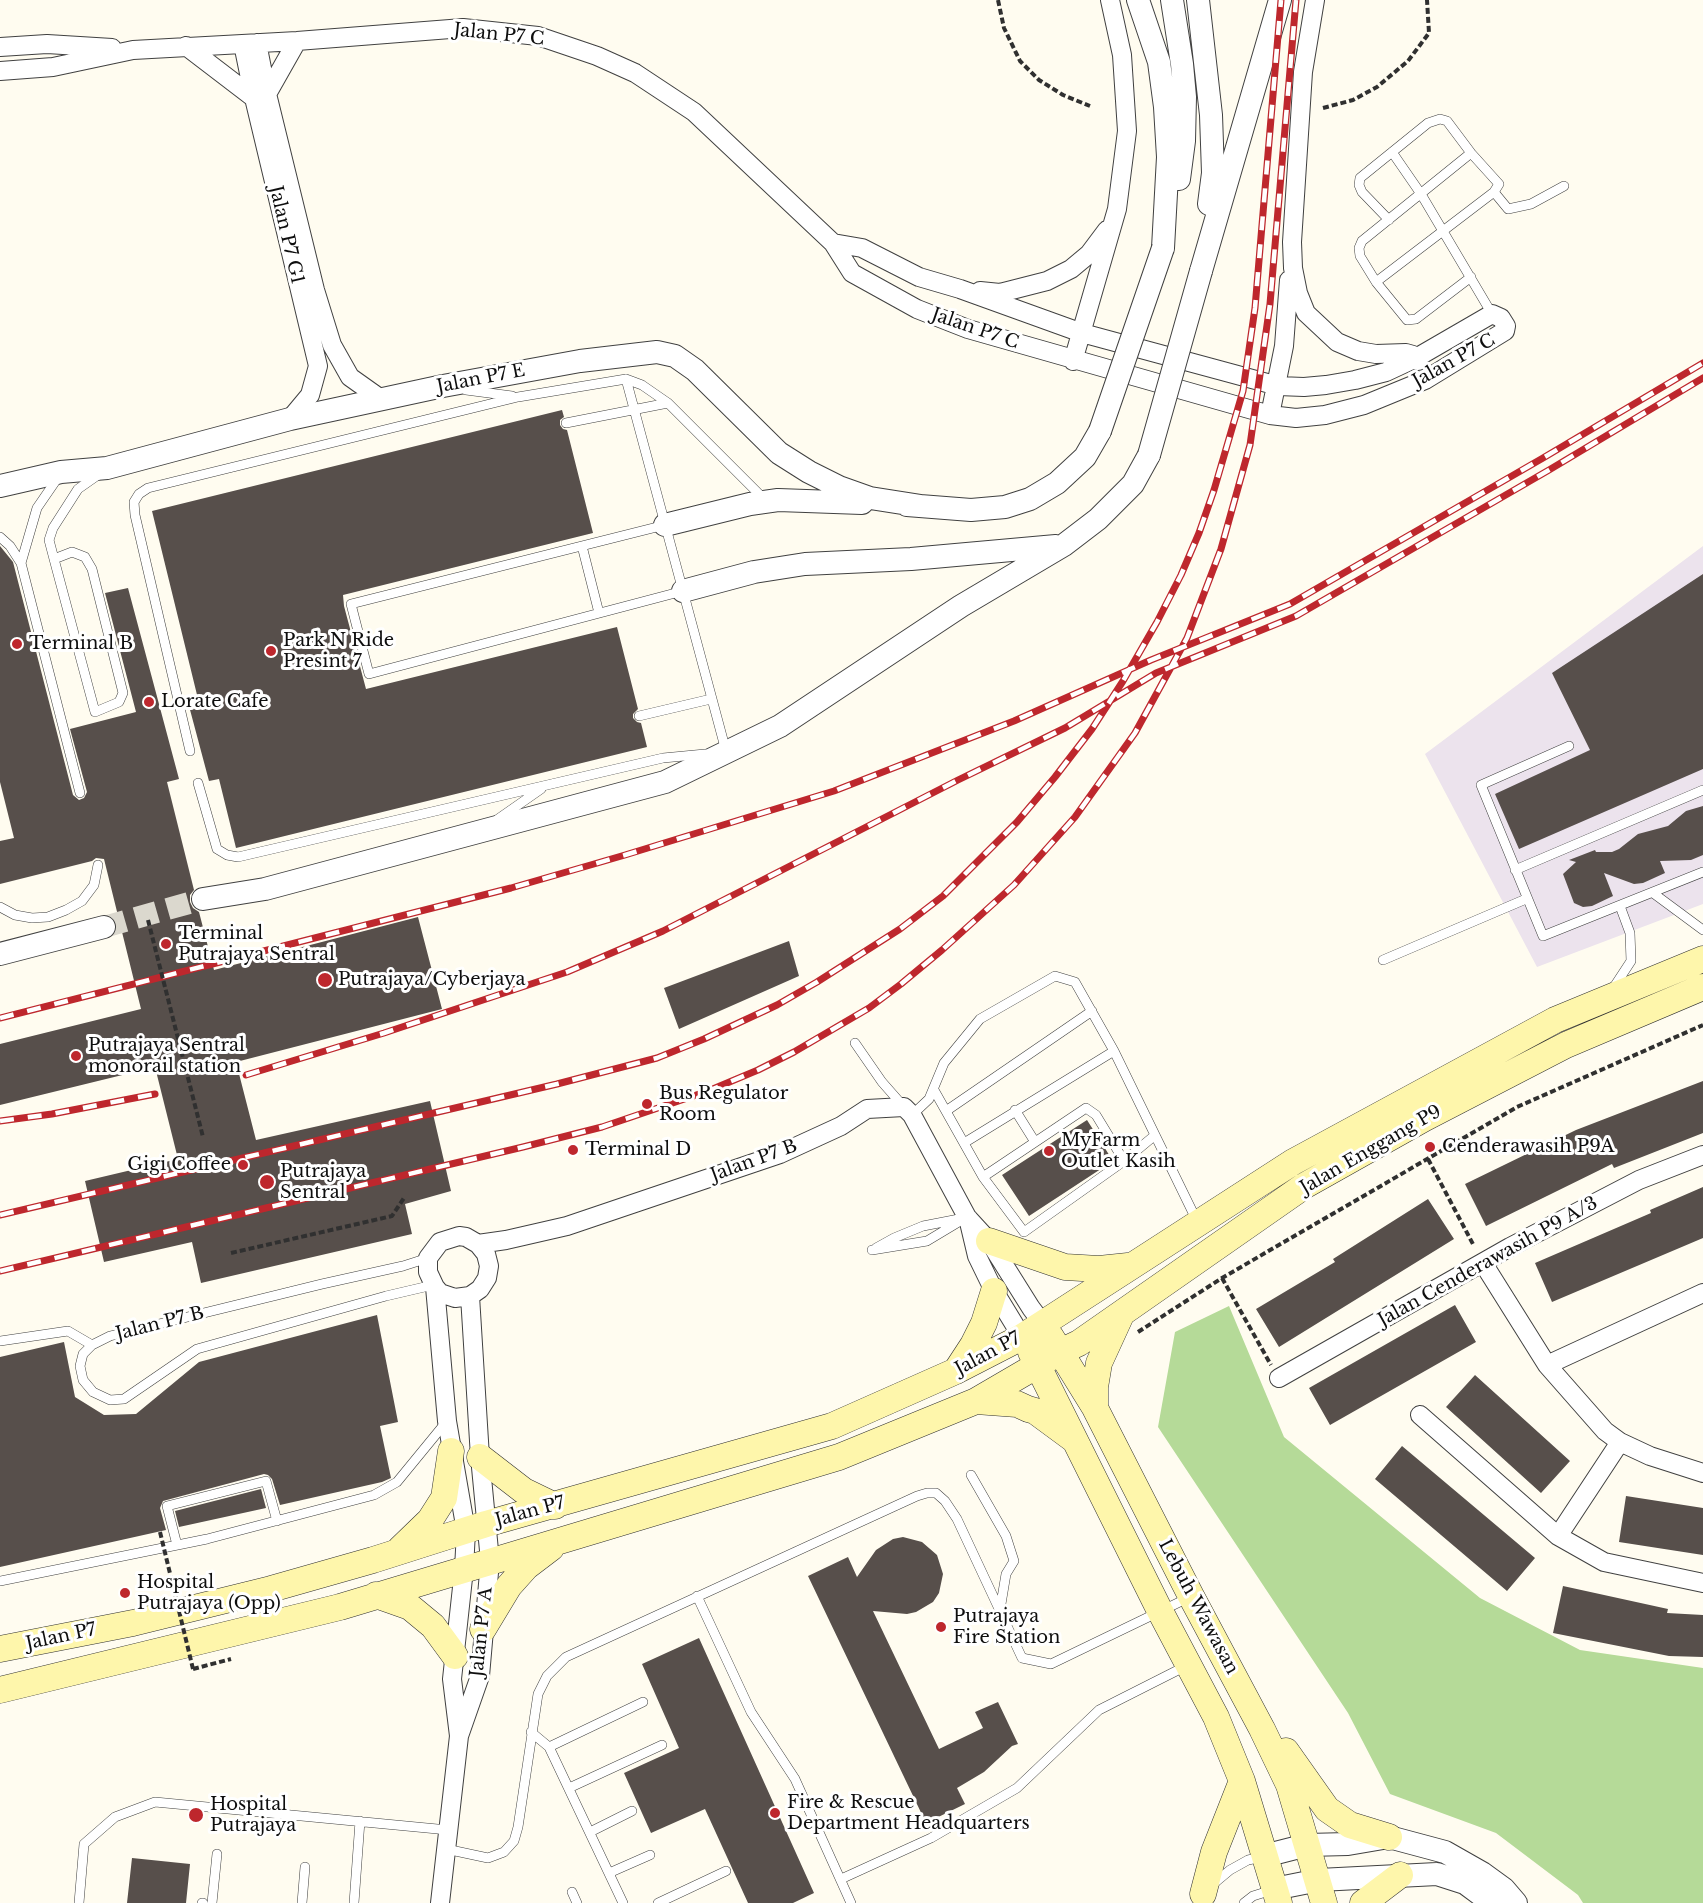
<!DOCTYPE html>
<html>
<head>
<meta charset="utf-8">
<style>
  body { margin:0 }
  canvas { display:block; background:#fffcf0 }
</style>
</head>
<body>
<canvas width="1703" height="1903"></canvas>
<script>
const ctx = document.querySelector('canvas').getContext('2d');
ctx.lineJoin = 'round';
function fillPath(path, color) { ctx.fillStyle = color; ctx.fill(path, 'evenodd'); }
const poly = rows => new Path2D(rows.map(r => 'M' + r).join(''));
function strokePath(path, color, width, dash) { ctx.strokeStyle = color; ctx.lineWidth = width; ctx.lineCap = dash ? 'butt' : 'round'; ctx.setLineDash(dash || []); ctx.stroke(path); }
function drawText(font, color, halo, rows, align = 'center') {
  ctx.font = font + ' "Libre Baskerville",serif'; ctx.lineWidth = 6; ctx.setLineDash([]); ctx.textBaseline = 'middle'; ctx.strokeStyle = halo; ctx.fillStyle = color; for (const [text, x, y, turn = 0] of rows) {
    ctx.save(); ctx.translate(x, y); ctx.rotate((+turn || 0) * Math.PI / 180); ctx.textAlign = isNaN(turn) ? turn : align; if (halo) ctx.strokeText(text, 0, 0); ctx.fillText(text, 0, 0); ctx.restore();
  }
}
fillPath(poly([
  [1703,546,1703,904,1537,967,1425,754]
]), '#ece3ed');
fillPath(poly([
  [1229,1306,1284,1437,1480,1598,1580,1650,1703,1668,1703,1903,1583,1903,1578,1895,1496,1833,1390,1794,1348,1713,1158,1427,1175,1332]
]), '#b5da98');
fillPath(poly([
  [562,410,564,417,560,420,560,425,563,429,567,430,593,533,343,595,344,606,366,689,617,627,638,709,633,714,633,718,637,722,641,723,647,747,236,848,219,779,209,781,189,706,199,703,152,511],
  [0,546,13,562,73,795,79,800,84,798,87,792,70,729,136,712,105,593,128,588,179,779,167,782,194,890,190,895,190,902,193,908,199,912,214,970,418,917,442,1009,236,1062,256,1140,430,1101,451,1191,405,1204,412,1234,201,1283,192,1242,104,1262,85,1181,178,1159,155,1067,0,1105,0,1044,141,1009,104,859,96,858,92,861,0,884,0,841,14,838,0,782],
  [1703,574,1703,769,1519,849,1495,794,1590,750,1552,673],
  [1703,806,1703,855,1691,860,1660,861,1665,873,1643,883,1634,884,1604,873,1613,896,1592,906,1583,907,1574,903,1563,874,1576,862,1569,860,1595,850,1596,852,1612,852,1619,849,1638,834,1668,826,1686,811],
  [789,941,799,976,679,1029,664,988],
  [1703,1081,1703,1133,1614,1168,1612,1164,1486,1226,1465,1184,1576,1130],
  [1087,1120,1113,1161,1029,1216,1002,1175],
  [1703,1187,1703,1238,1552,1302,1535,1263,1651,1213,1650,1210],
  [1428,1199,1454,1239,1279,1347,1256,1309,1335,1262,1333,1259],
  [1455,1305,1476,1342,1330,1425,1309,1388],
  [377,1315,398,1422,380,1426,391,1478,382,1482,280,1505,272,1479,268,1475,264,1474,163,1501,160,1508,166,1530,0,1567,0,1357,64,1342,75,1397,104,1415,136,1414,199,1362],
  [1475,1375,1570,1461,1541,1493,1446,1407],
  [1402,1446,1535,1558,1507,1591,1375,1479],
  [261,1489,266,1508,179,1527,175,1511],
  [1626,1496,1703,1508,1703,1555,1619,1542],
  [903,1537,922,1542,937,1555,943,1574,939,1593,933,1602,916,1612,907,1614,873,1611,939,1749,983,1728,975,1712,998,1702,1018,1744,1012,1746,984,1772,957,1788,965,1804,926,1823,808,1576,848,1557,857,1577,876,1550,893,1539],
  [1563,1586,1668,1609,1667,1613,1703,1615,1703,1657,1669,1656,1553,1633],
  [699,1638,814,1893,793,1903,748,1903,705,1809,651,1833,624,1773,679,1748,642,1664],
  [132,1858,190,1864,186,1903,127,1903]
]), '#574f4b');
strokePath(poly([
  [104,927,203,899]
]), '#dbd8ce', 22, [22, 11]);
const service = poly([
  [1392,152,1421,194,1492,314],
  [1471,153,1362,241,1359,248,1360,256,1376,282,1407,320,1416,319,1471,277],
  [1494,192,1508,209,1531,204,1564,186],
  [1376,282,1494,192,1499,184,1471,153,1447,121,1440,119,1428,123,1360,178,1359,185,1362,192,1389,220],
  [626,379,726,751],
  [466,390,512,396],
  [566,423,668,403],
  [59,476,37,508,21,563,80,793],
  [665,525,351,604,369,674,683,591],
  [0,537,10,546,21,563],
  [582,546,599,613],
  [54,559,72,552,85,557,92,569,123,693,119,702,95,712,54,559,49,540,53,528,78,489,98,475],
  [639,716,711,699],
  [1569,746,1481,785,1543,936,1703,872],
  [190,751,135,515,134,502,139,494,148,488,518,397,626,379,642,385,668,403,765,500],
  [198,783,217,849,227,855,238,857,663,758,705,754],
  [498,819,541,789],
  [1515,870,1703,790],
  [1653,893,1703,930],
  [0,907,15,915,32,918,48,917,66,910,82,901,94,885,98,865],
  [1383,960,1526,899],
  [1612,990,1631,961,1630,933,1620,906],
  [855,1043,882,1082,904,1107],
  [934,1090,983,1177,1024,1232,1124,1161,1154,1136],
  [1015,1110,1035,1142],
  [946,1111,1092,1011],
  [912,1115,929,1099,944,1063,980,1019,1055,976,1075,982,1114,1051,1197,1221],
  [964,1143,1114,1051],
  [983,1177,1086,1108,1096,1115,1124,1161],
  [876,1248,894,1238,923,1226,959,1219],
  [872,1250,927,1241,967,1217],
  [428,1258,403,1266,322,1284,110,1336,92,1345,83,1354,80,1366,83,1380,93,1392,110,1400,124,1399,197,1349,386,1296,433,1285],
  [0,1341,68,1331,92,1345],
  [971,1475,1006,1536,1014,1561,1006,1574,1000,1610],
  [177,1545,167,1506,266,1481,277,1521],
  [0,1581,207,1539,374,1495,397,1482,447,1421],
  [697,1596,751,1712,795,1779,851,1903],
  [531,1732,549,1747,623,1903],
  [549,1747,643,1702],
  [569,1788,662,1745],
  [590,1832,632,1811],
  [446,1849,488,1858,504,1852,514,1841,518,1827,538,1694,547,1676,566,1657,917,1496,927,1493,936,1493,945,1501,957,1519,1022,1658,1051,1664,1190,1597],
  [609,1873,650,1855],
  [841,1879,931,1838,1017,1788,1099,1710,1188,1665],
  [1212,1885,1230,1870,1248,1860,1262,1857],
  [572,1892,577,1903],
  [79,1903,84,1844,115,1817,155,1802,448,1830],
  [202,1903,203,1903],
  [212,1903,217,1854],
  [302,1903,305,1867],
  [354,1903,360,1821],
  [658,1903,726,1871],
  [1244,1903,1253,1896,1272,1890]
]);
const minor = poly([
  [1315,0,1303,72,1292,242,1293,268,1298,293,1306,313,1337,342,1358,351,1376,354,1406,353,1413,355,1418,361],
  [257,43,267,94,315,290,332,345,350,377,381,399],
  [243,44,254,98,318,366,310,395,290,419],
  [186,46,254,98],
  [0,47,47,44,112,48],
  [0,71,53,67,133,50,297,41,463,28,538,36,597,56,635,73,694,112,833,243,852,273,917,309,968,329,1270,415,1296,418,1325,415,1364,405,1425,380,1505,331,1506,326,1501,318,1492,314,1416,358,1386,372,1355,380,1326,385,1304,387,1278,386,1082,333,960,289,919,277,862,248,833,243],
  [267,94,297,41],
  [980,291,1000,293,1047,281,1071,269,1089,254,1107,230],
  [1073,361,1117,209,1127,131,1122,55,1110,0],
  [1270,415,1284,346,1289,280],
  [968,1218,977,1256,994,1291,1022,1337],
  [478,1244,506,1240,567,1226,780,1154,841,1126,867,1109,904,1107,912,1115,967,1217,989,1241,1031,1308,1043,1324],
  [1483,1263,1547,1365,1605,1431,1620,1442,1650,1456,1703,1473],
  [435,1287,440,1293,455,1298,470,1296,480,1289,487,1278,489,1266,486,1254,478,1244,466,1237,459,1236,440,1242,428,1258,428,1272,435,1287,447,1421,466,1531,464,1569,452,1679,459,1736],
  [1547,1365,1703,1293],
  [1279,1378,1510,1247,1639,1180,1703,1155],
  [1420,1415,1558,1536,1604,1562,1703,1583],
  [1558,1536,1620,1442],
  [440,1903,459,1736,480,1676,490,1561,480,1457,470,1296]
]);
const tertiary = poly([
  [1138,0,1159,62,1165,107,1168,157,1163,248],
  [1172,0,1182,64,1185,97,1184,141,1179,179],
  [1198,0,1211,115,1213,173,1209,204],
  [1201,271,1280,0],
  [0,486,61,472,107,468,290,419,443,386,580,361,657,352,675,356,695,370,779,453,809,472,839,487,870,498,921,506],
  [907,505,971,510,1005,507,1030,499,1057,483,1085,457,1100,431],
  [665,525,750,504,778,500,862,503],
  [683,591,754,572,805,564,911,559,1056,546],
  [203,899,265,889,665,782,780,726,961,606,1064,545,1098,519,1133,484,1149,455],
  [0,954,104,927],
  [1264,1856,1307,1845,1348,1844,1389,1837,1445,1852,1482,1873,1504,1889,1516,1903],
  [1274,1889,1319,1880,1437,1874,1465,1883,1492,1903]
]);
const secondary = poly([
  [989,1241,1065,1267,1099,1269,1128,1266],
  [1051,1337,1095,1408,1191,1596,1262,1729,1289,1785,1324,1903],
  [1031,1352,1160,1611,1216,1717,1242,1781,1279,1903],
  [956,1371,973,1345,984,1323,994,1291],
  [976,1401,1017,1404,1028,1409,1035,1411,1073,1439],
  [1095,1408,1095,1387,1099,1363,1121,1315],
  [480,1457,524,1491,555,1506],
  [400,1549,430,1520,444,1498,451,1451],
  [376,1595,410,1607,433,1626,455,1656],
  [483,1629,509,1586,526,1567,551,1548],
  [0,1649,133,1623,271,1589,373,1560,486,1524,832,1426,956,1371,1022,1337,1293,1162,1555,1020,1703,959],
  [0,1690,340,1607,839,1457,976,1401,1060,1352,1079,1343,1304,1186,1425,1118,1566,1045,1703,987],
  [1286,1751,1327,1809,1350,1825,1389,1837],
  [1203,1894,1214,1852,1242,1781],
  [1363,1903,1400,1875]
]);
strokePath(service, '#414141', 10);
strokePath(minor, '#414141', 20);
strokePath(tertiary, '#414141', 24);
strokePath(secondary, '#303030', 27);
strokePath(poly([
  [998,0,1004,28,1020,61,1039,80,1063,95,1090,106],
  [1323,108,1353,100,1377,87,1408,61,1429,33,1427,0],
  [1428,1159,1474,1246],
  [231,1253,392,1216,404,1198],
  [1222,1278,1271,1365],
  [1138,1332,1222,1278,1517,1107,1703,1025],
  [193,1669,231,1659]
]), '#303030', 4, [6, 3]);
strokePath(service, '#fff', 9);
strokePath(minor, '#fff', 18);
strokePath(tertiary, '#fff', 22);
strokePath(secondary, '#fef6ab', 26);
const rail = poly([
  [0,1018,511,888,625,855,834,791,1014,721,1151,660,1290,604,1543,458,1703,363],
  [246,1075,384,1033,567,972,663,931,958,780,1065,728,1156,673,1296,616,1549,470,1703,378],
  [0,1121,52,1114,155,1094],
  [0,1215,557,1084,657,1058,704,1039,777,1005,817,982,900,929,943,896,1017,822,1055,777,1092,729,1123,681,1157,622,1181,575,1199,533,1214,490,1243,391,1255,308,1281,0],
  [0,1271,523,1147,602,1127,708,1091,758,1070,794,1052,869,1008,901,984,942,950,1014,885,1075,817,1135,733,1187,638,1221,549,1250,445,1270,304,1296,0]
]);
strokePath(rail, '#be272d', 7);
strokePath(rail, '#fff', 4.5, [14]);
const tertiaryBridge = poly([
  [1100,431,1163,248],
  [1149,455,1201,271]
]);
strokePath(tertiaryBridge, '#414141', 24, []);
strokePath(poly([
  [148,920,203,1137],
  [160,1532,193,1669]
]), '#303030', 4, [6, 3]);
strokePath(tertiaryBridge, '#fff', 22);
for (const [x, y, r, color] of [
  [17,644,6,"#be272d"],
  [271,651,6,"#be272d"],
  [149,702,6,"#be272d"],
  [166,944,6,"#be272d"],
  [325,980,8,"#be272d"],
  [76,1056,6,"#be272d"],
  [647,1104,6,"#be272d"],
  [1430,1147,6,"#be272d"],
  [573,1150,6,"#be272d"],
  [1049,1151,6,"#be272d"],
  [243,1165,6,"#be272d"],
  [267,1182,8,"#be272d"],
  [125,1593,6,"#be272d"],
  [941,1627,6,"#be272d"],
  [775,1813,6,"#be272d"],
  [196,1815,8,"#be272d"]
]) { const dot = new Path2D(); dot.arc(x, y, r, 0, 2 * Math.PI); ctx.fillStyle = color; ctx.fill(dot); strokePath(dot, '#fff', 2); }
drawText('18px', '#0e0e0e', '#fff', [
  ["Jalan P7 C",499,35,6],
  ["Jalan P7 G1",286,235,77],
  ["Jalan P7 C",975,329,19],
  ["Jalan P7 C",1454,361,-29],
  ["Jalan P7 E",481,379,-11],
  ["Jalan Enggang P9",1371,1150,-30],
  ["Jalan P7 B",754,1161,-20],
  ["Jalan Cenderawasih P9 A/3",1488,1262,-29],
  ["Jalan P7 B",160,1324,-14],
  ["Jalan P7",988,1354,-28],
  ["Jalan P7",530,1512,-15],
  ["Lebuh Wawasan",1198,1607,62],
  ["Jalan P7 A",482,1632,-84],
  ["Jalan P7",61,1637,-12]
]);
drawText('18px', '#0e0e0e', '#fff', [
  ["Park N Ride",283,641],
  ["Presint 7",283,662],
  ["Terminal B",29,644],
  ["Lorate Cafe",161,702],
  ["Terminal",178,934],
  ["Putrajaya Sentral",178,955],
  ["Putrajaya/Cyberjaya",338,980],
  ["Putrajaya Sentral",88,1046],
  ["monorail station",88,1067],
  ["Bus Regulator",659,1094],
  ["Room",659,1115],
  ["MyFarm",1061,1141],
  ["Outlet Kasih",1061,1162],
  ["Cenderawasih P9A",1442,1147],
  ["Terminal D",585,1150],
  ["Gigi Coffee",231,1165,"right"],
  ["Putrajaya",280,1172],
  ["Sentral",280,1193],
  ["Hospital",137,1583],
  ["Putrajaya (Opp)",137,1604],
  ["Putrajaya",953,1617],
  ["Fire Station",953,1638],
  ["Fire & Rescue",787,1803],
  ["Department Headquarters",787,1824],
  ["Hospital",210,1805],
  ["Putrajaya",210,1826]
], 'left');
</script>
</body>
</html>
